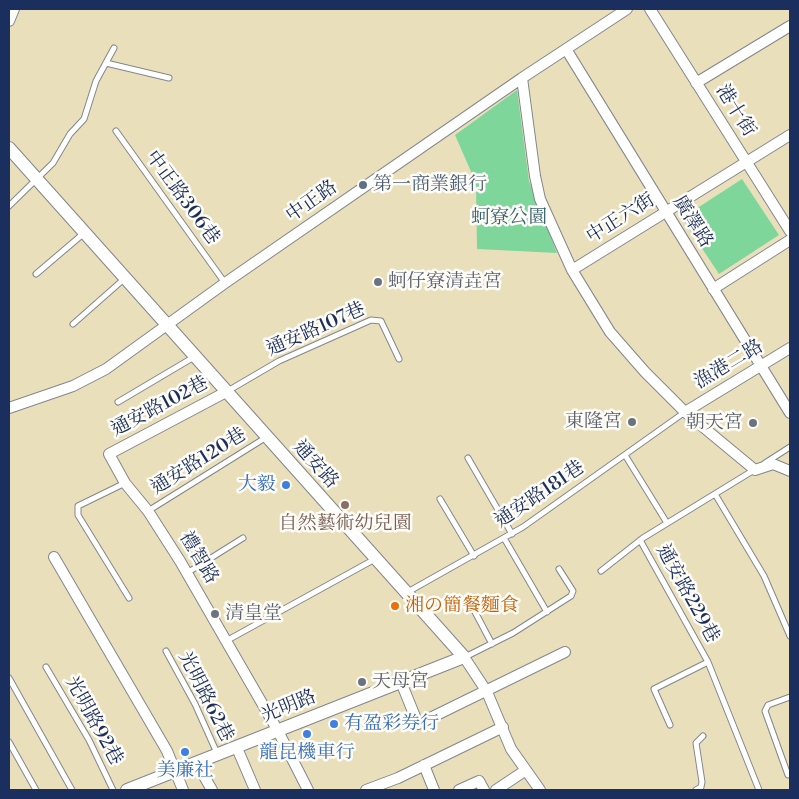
<!DOCTYPE html>
<html>
<head>
<meta charset="utf-8">
<style>
  body { margin:0 }
  #map { position:relative; width:799px; height:799px; overflow:hidden; background:#eadfbb; font-family:"Libre Bodoni",serif }
  canvas { display:block }
  .frame { position:absolute; inset:0; border:10px solid #1b2f5e; pointer-events:none }
</style>
</head>
<body>
<div id="map">
<canvas width="799" height="799"></canvas>
<div class="frame"></div>
</div>
<script>
const ctx = document.querySelector('canvas').getContext('2d');
ctx.lineJoin = 'round';
function fillPath(path, color) { ctx.fillStyle = color; ctx.fill(path, 'evenodd'); }
const poly = rows => new Path2D(rows.map(r => 'M' + r).join(''));
function strokePath(path, color, width, dash) { ctx.strokeStyle = color; ctx.lineWidth = width; ctx.lineCap = dash ? 'butt' : 'round'; ctx.setLineDash(dash || []); ctx.stroke(path); }
function drawText(font, color, halo, rows, align = 'center') {
  ctx.font = font + ' "Libre Bodoni","Noto Serif TC","Noto Serif JP",serif'; ctx.lineWidth = 5; ctx.setLineDash([]); ctx.textBaseline = 'middle'; ctx.strokeStyle = halo; ctx.fillStyle = color; for (const [text, x, y, turn = 0] of rows) {
    ctx.save(); ctx.translate(x, y); ctx.rotate((+turn || 0) * Math.PI / 180); ctx.textAlign = isNaN(turn) ? turn : align; if (halo) ctx.strokeText(text, 0, 0); ctx.fillText(text, 0, 0); ctx.restore();
  }
}
fillPath(poly([
  [517,90,529,181,557,253,477,249,476,183,455,135],
  [742,179,779,235,719,274,682,218]
]), '#7ed69b');
const service = poly([
  [106,63,169,78],
  [116,131,225,283],
  [9,206,53,163,70,134,84,119,96,81,114,48],
  [36,274,83,234],
  [73,324,124,279],
  [226,392,279,361,371,320,381,321,399,359],
  [118,402,194,357],
  [625,455,667,523],
  [468,458,512,534],
  [765,463,790,447],
  [125,483,78,506,78,515,129,598],
  [715,494,764,576,790,636],
  [440,499,474,556],
  [148,511,265,438],
  [504,538,547,612],
  [640,540,708,662,759,790],
  [601,571,643,538,754,470],
  [187,573,243,538],
  [406,593,523,527,685,412],
  [474,610,492,644],
  [226,641,375,559],
  [166,651,195,704,217,753],
  [465,657,513,633,571,596,573,591,559,569],
  [46,667,89,740,113,790],
  [9,678,72,790],
  [670,725,654,689,708,662],
  [9,742,36,790],
  [788,775,765,711,768,705,790,697],
  [696,790,701,787,702,782,696,743,703,736]
]);
const minor = poly([
  [650,9,790,231],
  [9,21,14,9],
  [566,49,790,413],
  [522,78,535,176,540,199,572,270,610,332,645,372,685,412,755,470,773,464,790,471],
  [696,83,790,26],
  [572,270,790,135],
  [713,289,790,240],
  [226,392,109,454,125,483,148,511,180,561,278,731,308,790],
  [9,408,73,386,106,369,225,283,522,78,627,9],
  [685,412,790,348],
  [54,557,167,751,183,790],
  [464,657,487,692,511,749,540,790],
  [401,682,418,724,565,652],
  [237,748,255,790],
  [197,764,212,790],
  [424,765,434,790],
  [366,790,398,778,503,727],
  [459,790,479,781,484,790],
  [496,790,526,770]
]);
const tertiary = poly([
  [9,148,464,657,127,790]
]);
strokePath(service, '#82878c', 7);
strokePath(minor, '#82878c', 12);
strokePath(tertiary, '#82878c', 14);
strokePath(service, '#fff', 5);
strokePath(minor, '#fff', 10);
strokePath(tertiary, '#fff', 12);
for (const [x, y, r, color] of [
  [363,185,5,"#5c6f8a"],
  [378,282,5,"#6b7280"],
  [632,422,5,"#6b7280"],
  [753,423,5,"#6b7280"],
  [286,485,5,"#3f7fe0"],
  [345,505,5,"#8d6e63"],
  [395,606,5,"#e8710a"],
  [215,614,5,"#6b7280"],
  [362,682,5,"#6b7280"],
  [334,724,5,"#3f7fe0"],
  [307,734,5,"#3f7fe0"],
  [185,752,5,"#3f7fe0"]
]) { const dot = new Path2D(); dot.arc(x, y, r, 0, 2 * Math.PI); ctx.fillStyle = color; ctx.fill(dot); strokePath(dot, '#fdfcf7', 2); }
drawText('19px', '#1b2f5e', '#fdfcf7', [
  ["港十街",735,111,58],
  ["中正路306巷",182,198,54],
  ["中正路",312,202,-35],
  ["中正六街",621,219,-32],
  ["廣澤路",692,222,58],
  ["通安路107巷",316,330,-24],
  ["漁港二路",729,365,-31],
  ["通安路102巷",160,407,-28],
  ["通安路120巷",199,462,-32],
  ["通安路",315,465,48],
  ["通安路181巷",540,495,-34],
  ["禮智路",198,558,59],
  ["通安路229巷",687,594,61],
  ["光明路62巷",205,697,63],
  ["光明路",289,707,-22],
  ["光明路92巷",93,721,61]
]);
drawText('19px', '#4e5e75', '#fdfcf7', [
  ["第一商業銀行",373,185]
], 'left');
drawText('19px', '#396170', '#fdfcf7', [
  ["蚵寮公園",509,218]
]);
drawText('19px', '#5b616d', '#fdfcf7', [
  ["蚵仔寮清垚宮",388,282],
  ["東隆宮",622,422,"right"],
  ["朝天宮",743,423,"right"],
  ["清皇堂",225,614],
  ["天母宮",372,682]
], 'left');
drawText('19px', '#366cbe', '#fdfcf7', [
  ["大毅",276,485,"right"],
  ["有盈彩券行",344,724,"left"],
  ["龍昆機車行",307,753],
  ["美廉社",185,771]
]);
drawText('19px', '#785e54', '#fdfcf7', [
  ["自然藝術幼兒園",345,524]
]);
drawText('19px', '#c56008', '#fdfcf7', [
  ["湘の簡餐麵食",405,606]
], 'left');
</script>
</body>
</html>
